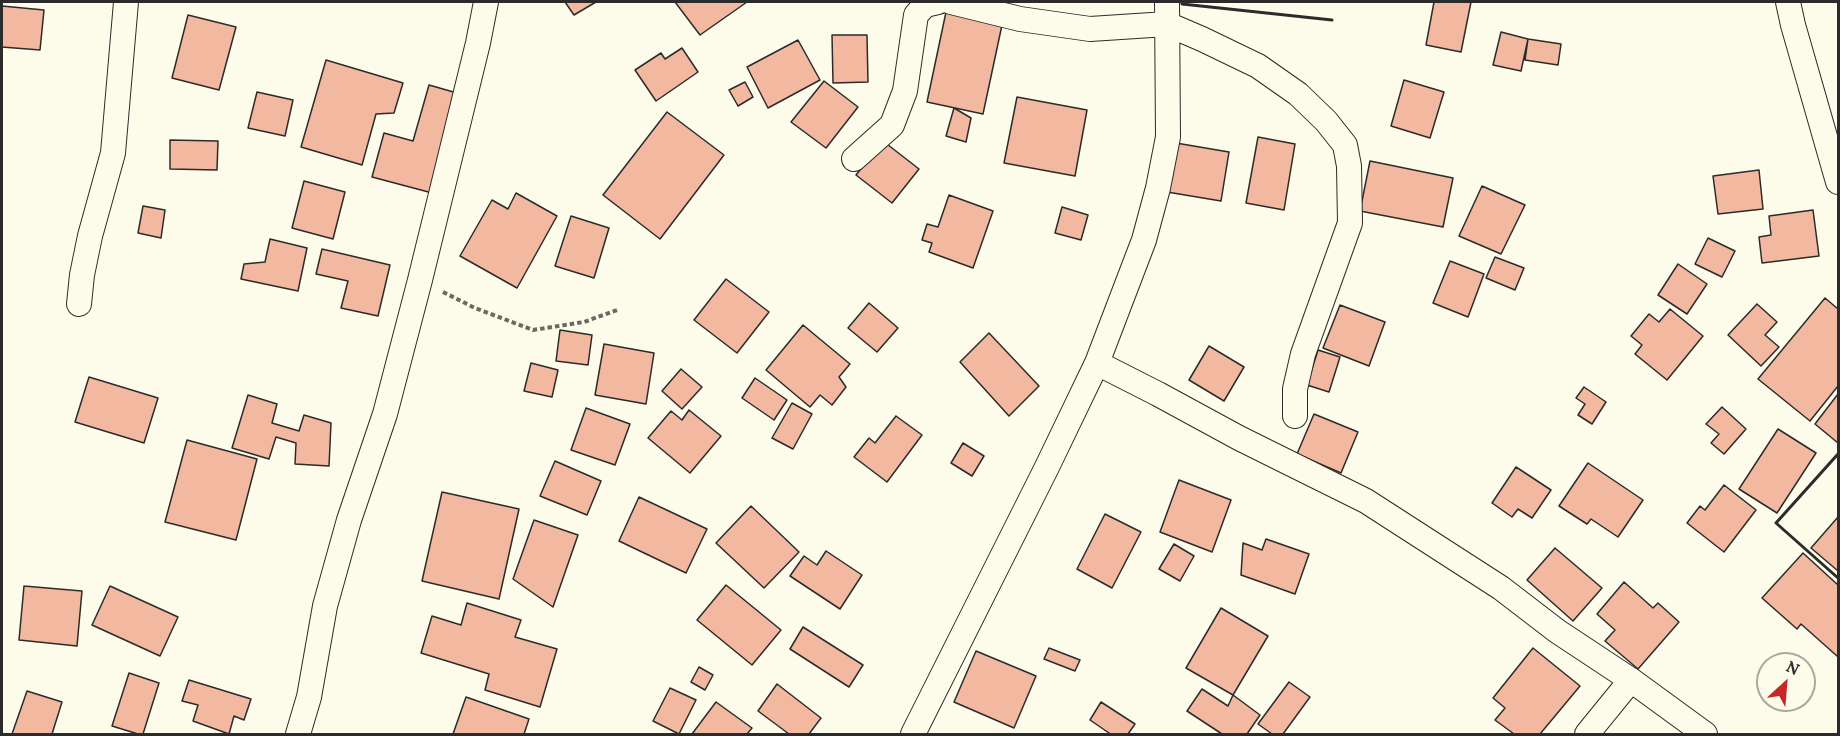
<!DOCTYPE html>
<html>
<head>
<meta charset="utf-8">
<style>
  body { margin:0 }
  #map { position:relative; width:1840px; height:736px; overflow:hidden; background:#fdfbea; font-family:Lora,serif }
  canvas { display:block }
  .frame { position:absolute; inset:0; border:3px solid #2b2b2b; pointer-events:none }
  .north { position:absolute; left:1756px; top:652px; width:60px; height:60px; box-sizing:border-box; background:#fdfbea; border:2px solid #a9a89e; border-radius:50%; rotate:26deg; font-size:16px; font-weight:700; line-height:24px; text-align:center; color:#2b2b2b }
  .north::after { content:''; display:block; margin:auto; width:21px; height:27px; background:#c62828; clip-path:polygon(50% 0,100% 100%,50% 72%,0 100%) }
</style>
</head>
<body>
<div id="map">
<canvas width="1840" height="736"></canvas>
<div class="frame"></div>
<div class="north">N</div>
</div>
<script>
const ctx = document.querySelector('canvas').getContext('2d');
ctx.lineJoin = 'round';
function fillPath(path, color) { ctx.fillStyle = color; ctx.fill(path, 'evenodd'); }
const poly = rows => new Path2D(rows.map(r => 'M' + r).join(''));
function strokePath(path, color, width, dash) { ctx.strokeStyle = color; ctx.lineWidth = width; ctx.lineCap = dash ? 'butt' : 'round'; ctx.setLineDash(dash || []); ctx.stroke(path); }
const building = poly([
  [565,2,596,2,574,15,565,2],
  [675,2,747,2,700,35,675,2],
  [1434,2,1471,2,1461,52,1426,45,1434,2],
  [2,6,44,10,40,50,2,47,2,6],
  [946,12,1002,25,983,114,927,102,946,12],
  [188,15,236,27,219,90,172,78,188,15],
  [1501,32,1528,39,1521,71,1493,65,1501,32],
  [832,35,867,35,868,82,833,83,832,35],
  [1528,39,1561,44,1558,65,1525,60,1528,39],
  [798,40,820,80,768,108,747,67,798,40],
  [682,48,698,72,656,101,635,70,661,53,665,59,682,48],
  [326,60,403,83,394,113,376,114,362,165,301,147,326,60],
  [1404,80,1444,92,1430,138,1391,126,1404,80],
  [824,81,858,107,826,148,791,122,824,81],
  [745,82,753,97,738,106,729,90,745,82],
  [429,85,464,95,436,194,372,177,384,133,413,141,429,85],
  [257,92,293,100,285,136,248,128,257,92],
  [1017,97,1087,110,1075,176,1004,163,1017,97],
  [954,108,971,118,966,142,946,136,954,108],
  [667,112,724,155,660,239,603,195,667,112],
  [1258,137,1295,144,1284,210,1246,203,1258,137],
  [170,140,218,141,217,170,170,169,170,140],
  [883,141,919,169,892,203,856,175,883,141],
  [1176,143,1229,152,1221,201,1167,192,1176,143],
  [1370,161,1453,178,1443,227,1360,211,1370,161],
  [1759,170,1763,209,1718,214,1713,176,1759,170],
  [304,181,345,192,333,239,292,228,304,181],
  [1482,186,1525,205,1501,254,1459,236,1482,186],
  [516,193,557,216,517,288,460,256,492,200,508,209,516,193],
  [949,195,993,211,973,268,929,252,932,243,922,240,927,224,938,227,949,195],
  [143,206,165,210,161,238,138,233,143,206],
  [1062,207,1088,215,1081,240,1055,233,1062,207],
  [1813,210,1819,256,1762,263,1759,237,1771,235,1769,216,1813,210],
  [571,216,609,228,594,278,555,266,571,216],
  [1708,238,1735,251,1722,277,1695,264,1708,238],
  [270,239,307,248,298,291,241,279,244,264,265,262,270,239],
  [322,249,390,265,378,316,341,308,348,281,316,274,322,249],
  [1495,257,1524,268,1515,290,1486,278,1495,257],
  [1450,261,1484,274,1468,317,1433,303,1450,261],
  [1678,264,1707,284,1687,314,1658,295,1678,264],
  [726,279,769,312,737,353,694,320,726,279],
  [1825,298,1838,309,1838,386,1810,421,1758,379,1825,298],
  [869,303,898,328,877,352,848,328,869,303],
  [1757,304,1777,322,1765,335,1779,347,1761,366,1728,335,1757,304],
  [1340,305,1385,322,1369,366,1323,348,1340,305],
  [1670,309,1703,336,1667,380,1635,354,1642,345,1631,336,1649,314,1659,322,1670,309],
  [803,325,850,364,839,377,846,387,832,405,820,395,810,407,766,370,803,325],
  [560,330,592,335,588,365,556,361,560,330],
  [989,333,1039,386,1009,416,960,362,989,333],
  [604,344,654,353,646,404,595,395,604,344],
  [1209,346,1244,367,1224,401,1189,380,1209,346],
  [1318,350,1340,357,1329,392,1307,385,1318,350],
  [531,363,558,370,552,397,524,391,531,363],
  [681,369,702,387,682,409,662,391,681,369],
  [89,377,158,398,144,443,75,422,89,377],
  [755,378,787,400,774,420,742,398,755,378],
  [1584,387,1606,402,1592,424,1578,415,1585,404,1576,398,1584,387],
  [1838,394,1838,443,1815,424,1838,394],
  [248,395,277,404,272,423,299,431,304,415,331,423,329,466,295,464,296,443,276,437,269,459,232,448,248,395],
  [792,403,812,414,793,449,772,438,792,403],
  [1722,407,1746,429,1724,454,1711,443,1719,434,1706,424,1722,407],
  [586,408,630,424,615,465,571,450,586,408],
  [689,410,721,436,690,473,648,438,671,411,682,420,689,410],
  [1314,414,1358,432,1341,473,1297,454,1314,414],
  [896,416,922,435,887,482,854,457,869,438,875,443,896,416],
  [1778,429,1816,453,1777,513,1739,489,1778,429],
  [187,440,257,459,236,540,165,522,187,440],
  [963,443,984,456,972,476,951,463,963,443],
  [555,461,601,481,587,515,540,496,555,461],
  [1588,463,1643,500,1618,537,1591,519,1587,524,1559,506,1588,463],
  [1516,467,1551,490,1532,518,1518,509,1512,517,1492,503,1516,467],
  [1179,480,1231,500,1212,552,1160,532,1179,480],
  [1724,485,1756,510,1724,552,1687,523,1700,506,1705,510,1724,485],
  [442,492,519,509,499,599,422,581,442,492],
  [639,497,707,529,686,573,619,541,639,497],
  [751,506,799,552,764,588,716,543,751,506],
  [1105,514,1141,532,1112,588,1077,569,1105,514],
  [1838,517,1838,571,1811,548,1838,517],
  [534,520,578,535,553,607,513,579,534,520],
  [1266,539,1309,554,1295,594,1241,575,1243,543,1262,550,1266,539],
  [1174,544,1194,556,1180,581,1159,569,1174,544],
  [1555,548,1602,588,1573,621,1527,580,1555,548],
  [826,551,862,575,840,609,790,576,804,556,817,565,826,551],
  [1803,553,1838,585,1838,654,1837,656,1801,624,1797,629,1762,598,1803,553],
  [1624,582,1653,608,1658,603,1679,622,1638,669,1605,641,1615,630,1597,614,1624,582],
  [726,585,781,630,752,665,697,620,726,585],
  [24,586,82,591,77,646,19,640,24,586],
  [110,586,178,617,160,656,92,625,110,586],
  [467,603,521,620,515,637,557,649,540,707,485,690,489,674,421,653,432,616,461,625,467,603],
  [1221,608,1268,636,1233,695,1186,668,1221,608],
  [803,627,863,665,849,687,790,649,803,627],
  [1049,648,1080,660,1075,671,1044,659,1049,648],
  [1533,648,1580,686,1540,734,1514,734,1495,720,1505,708,1493,698,1533,648],
  [976,651,1036,676,1014,728,954,702,976,651],
  [699,667,713,675,705,690,691,682,699,667],
  [129,673,159,683,143,734,138,734,112,726,129,673],
  [189,680,251,699,244,720,234,716,229,734,193,721,198,705,182,701,189,680],
  [1289,682,1310,697,1283,734,1272,734,1258,724,1289,682],
  [777,684,821,718,809,734,789,734,758,711,777,684],
  [670,688,696,700,679,734,653,721,670,688],
  [1202,689,1228,706,1233,695,1260,715,1247,734,1222,734,1187,711,1202,689],
  [27,691,62,702,52,734,12,734,27,691],
  [466,697,529,719,524,734,453,734,466,697],
  [716,702,752,728,747,734,692,734,716,702],
  [1101,702,1135,724,1128,734,1109,734,1109,733,1090,720,1101,702]
]);
fillPath(building, '#f2b8a0');
strokePath(building, '#2b2b2b', 1.5);
const street = poly([
  [951,2,1020,19,1090,29,1167,24,1202,39,1258,66,1298,94,1326,121,1345,145,1349,166,1350,223,1303,354,1295,389,1295,416],
  [1788,2,1793,25,1838,182],
  [854,159,892,125,905,91,916,15,925,5,938,2],
  [79,304,82,275,90,236,113,153,126,2],
  [1097,363,1158,394,1239,438,1366,501,1501,588,1557,631,1631,680,1705,734],
  [298,734,309,697,325,606,349,520,385,414,420,280,478,43,486,2],
  [913,734,1047,467,1097,363,1144,240,1158,188,1168,137,1167,2],
  [1587,734,1631,680]
]);
strokePath(street, '#2b2b2b', 26);
strokePath(poly([
  [443,292,475,308,533,330,584,322,617,310]
]), '#6a6964', 4, [4.5, 3]);
strokePath(street, '#fdfbea', 24);
strokePath(poly([
  [1182,2,1182,4,1332,20],
  [1838,454,1776,523,1838,578]
]), '#2b2b2b', 3);
</script>
</body>
</html>
